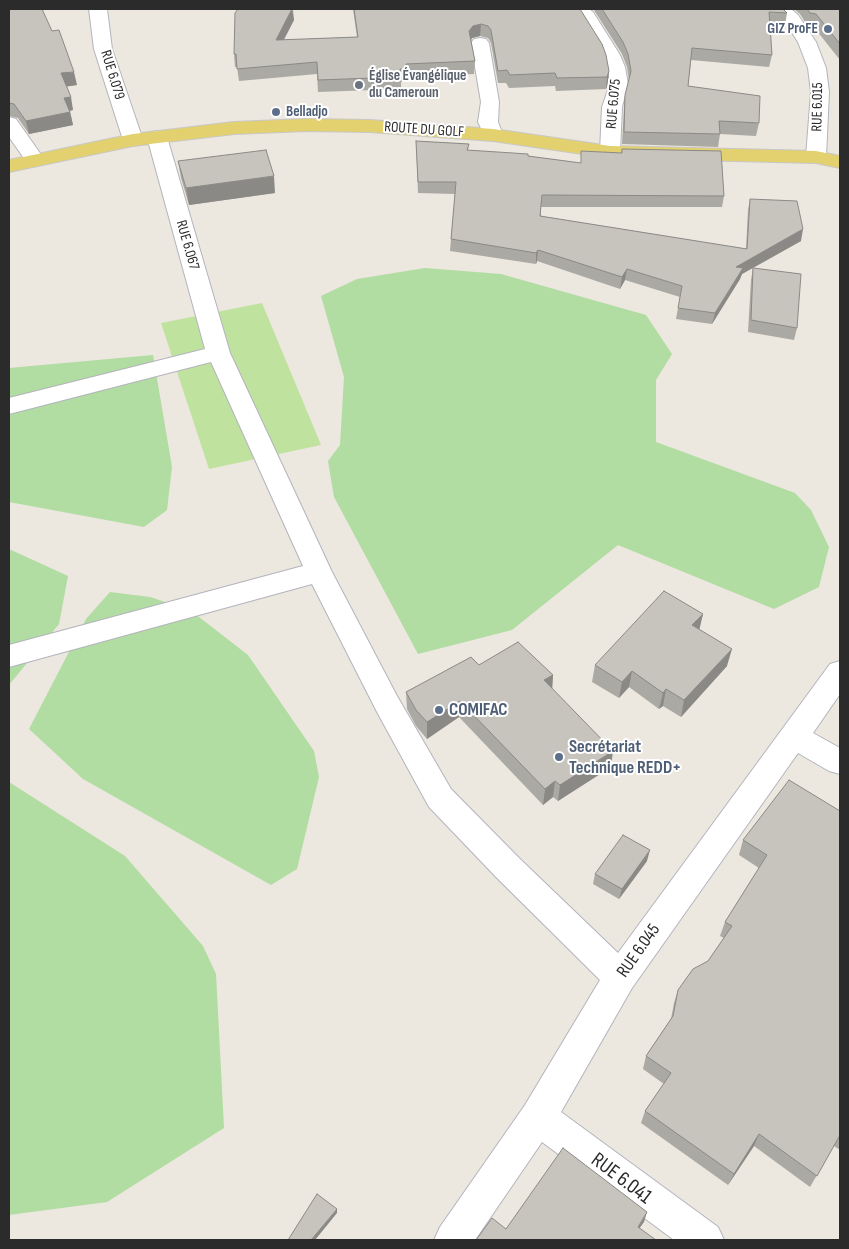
<!DOCTYPE html>
<html>
<head>
<meta charset="utf-8">
<style>
  body { margin:0 }
  #map { position:relative; width:849px; height:1249px; overflow:hidden; background:#ece7df; font-family:"Sofia Sans Condensed",sans-serif }
  canvas { display:block }
  .frame { position:absolute; inset:0; border:10px solid #2b2b2b; pointer-events:none }
</style>
</head>
<body>
<div id="map">
<canvas width="849" height="1249"></canvas>
<div class="frame"></div>
</div>
<script>
const ctx = document.querySelector('canvas').getContext('2d');
ctx.lineJoin = 'round';
function fillPath(path, color) { ctx.fillStyle = color; ctx.fill(path, 'evenodd'); }
const poly = rows => new Path2D(rows.map(r => 'M' + r).join(''));
function strokePath(path, color, width, dash) { ctx.strokeStyle = color; ctx.lineWidth = width; ctx.lineCap = dash ? 'butt' : 'round'; ctx.setLineDash(dash || []); ctx.stroke(path); }
function drawText(font, color, halo, rows, align = 'center') {
  ctx.font = font + ' "Sofia Sans Condensed",sans-serif'; ctx.lineWidth = 4; ctx.setLineDash([]); ctx.textBaseline = 'middle'; ctx.strokeStyle = halo; ctx.fillStyle = color; for (const [text, x, y, turn = 0] of rows) {
    ctx.save(); ctx.translate(x, y); ctx.rotate((+turn || 0) * Math.PI / 180); ctx.textAlign = isNaN(turn) ? turn : align; if (halo) ctx.strokeText(text, 0, 0); ctx.fillText(text, 0, 0); ctx.restore();
  }
}
fillPath(poly([
  [425,268,501,274,646,315,672,354,656,380,656,442,795,493,811,510,829,547,819,587,774,609,618,545,512,630,418,654,334,497,328,461,340,445,344,377,321,296,357,279],
  [153,355,172,467,167,510,144,527,9,502,9,368],
  [9,549,68,576,59,624,9,685],
  [110,592,150,597,190,610,248,655,314,751,319,777,297,869,271,885,83,779,29,729,86,619],
  [9,782,125,856,203,946,216,974,224,1128,107,1202,9,1215]
]), '#b1dca2');
fillPath(poly([
  [262,303,321,445,209,469,161,323]
]), '#c0e29f');
const minor = poly([
  [89,9,107,9,112,49,143,140,140,144,133,146,126,144,123,140,94,49,89,9],
  [570,9,589,9,593,12,620,55,625,67,628,84,622,107,620,152,617,156,610,158,603,156,600,152,602,107,610,84,607,67,602,55,580,19,570,9],
  [772,9,791,9,798,15,816,42,826,68,829,92,826,157,823,161,816,163,809,161,806,157,811,92,808,68,798,42,785,22,772,9],
  [480,38,486,39,489,43,499,102,498,122,503,135,500,139,493,141,486,139,478,122,481,102,471,43,474,39,480,38],
  [9,117,16,119,42,156,45,160,42,164,35,166,28,164,9,137,9,117],
  [157,131,164,133,167,137,230,353,332,572,397,696,451,789,519,858,618,953,830,664,840,661,840,694,813,733,840,748,840,774,829,771,798,753,632,988,561,1112,718,1227,724,1240,674,1240,542,1142,475,1240,434,1240,440,1227,525,1105,600,980,497,878,429,807,377,712,312,584,9,667,9,645,303,566,211,362,9,414,9,398,205,349,147,137,150,133,157,131]
]);
const major = poly([
  [306,119,370,120,493,129,610,146,816,151,840,156,840,168,816,163,610,158,493,141,370,132,306,131,234,134,133,146,9,172,9,160,133,134,234,122,306,119]
]);
strokePath(minor, '#b3b4bd', 2);
strokePath(major, '#c8c8c8', 2);
fillPath(minor, '#fff');
fillPath(major, '#e2d16e');
fillPath(poly([
  [9,9,77,85,66,86,73,110,70,111,73,125,29,134,18,118,9,116],
  [238,9,293,9,294,20,284,40,357,37,353,9,580,9,606,55,608,84,606,89,556,91,555,86,509,88,506,83,498,83,491,43,488,38,480,36,472,38,471,40,475,61,474,74,407,77,407,81,401,82,401,89,318,92,317,74,239,81,237,67,235,67,234,54],
  [591,9,783,9,787,13,785,25,770,24,772,55,769,67,691,60,688,86,759,123,756,136,720,134,718,147,622,144,624,107,625,95,629,80,627,67,622,54,594,10],
  [794,9,840,9,840,60,813,26,807,25,800,14],
  [416,141,469,144,468,150,528,156,580,163,621,153,622,149,724,196,722,207,541,207,541,216,746,249,748,210,750,199,801,241,742,274,740,279,712,324,676,319,680,297,625,280,620,289,537,261,536,264,450,251,451,239,455,194,418,193],
  [178,161,275,193,189,205,181,178],
  [753,268,797,328,794,340,748,332,751,280],
  [703,614,699,629,727,666,681,717,663,706,659,709,629,687,619,698,592,682,595,665],
  [479,665,553,675,552,688,611,767,558,801,553,797,543,805,459,717,427,739,416,726,407,709,406,692],
  [840,811,840,1150,834,1146,810,1187,754,1146,728,1185,641,1123,645,1111,664,1084,643,1069,646,1056,671,1019,674,1003,678,990,708,961,724,938,720,936,725,922,759,868,739,855,743,840],
  [647,861,619,899,593,884,595,874]
]), '#aba9a3');
fillPath(poly([
  [292,9,294,20,277,52,276,40],
  [481,24,480,36,472,38,469,43,469,31,473,26],
  [609,71,608,84,606,89,607,77],
  [74,72,77,85,64,87,61,73],
  [71,97,73,110,67,111,64,98],
  [70,112,73,125,29,134,26,121],
  [274,176,275,193,189,205,186,188],
  [803,229,801,241,742,274,740,279,712,324,715,313,736,267],
  [538,250,537,261,536,264,536,253],
  [627,269,625,280,620,289,622,277],
  [703,614,699,631,692,625],
  [732,649,727,666,681,717,684,700],
  [632,671,629,687,619,698,622,682],
  [553,675,552,692,544,680],
  [666,689,663,706,659,709,663,693],
  [460,701,459,717,427,739,427,722],
  [613,751,611,767,558,801,560,785],
  [555,781,553,797,543,805,545,789],
  [650,850,647,861,619,899,622,889],
  [759,1134,754,1146,728,1185,734,1174],
  [337,1209,337,1213,315,1240,311,1240],
  [647,1212,644,1222,634,1236,638,1227]
]), '#8b8985');
const building = poly([
  [9,9,42,9,52,31,59,30,74,72,61,73,71,97,64,98,70,112,26,121,14,104,9,103,9,9],
  [238,9,292,9,276,40,358,37,354,9,580,9,602,44,606,55,609,71,607,77,557,78,555,73,510,75,507,70,498,71,491,30,488,26,481,24,473,26,469,31,475,61,406,64,407,69,400,69,401,77,318,80,317,62,237,69,236,54,234,54,235,13,238,9],
  [602,9,783,9,787,13,769,12,772,55,692,48,688,86,760,96,759,123,719,121,720,134,624,132,625,95,631,71,628,54,623,42,602,9],
  [807,9,840,9,840,44,816,14,810,13,807,9],
  [416,141,469,144,467,150,528,154,528,156,581,163,581,151,622,153,622,149,721,151,724,196,542,195,540,216,747,249,750,199,797,201,803,229,736,267,743,268,715,313,678,308,682,286,627,269,622,277,538,250,536,253,451,239,456,182,418,182,416,141],
  [266,150,274,176,186,188,178,161,266,150],
  [753,268,801,274,797,328,751,320,753,268],
  [664,591,703,614,692,625,732,649,684,700,666,689,663,693,632,671,622,682,595,665,664,591],
  [518,642,553,675,544,680,613,751,560,785,555,781,545,789,460,701,427,722,416,710,406,692,471,657,479,665,518,642],
  [789,780,840,811,840,1135,817,1176,759,1134,734,1174,645,1111,671,1073,646,1056,673,1016,678,990,693,969,708,961,732,926,725,922,767,855,743,840,789,780],
  [623,835,650,850,622,889,595,874,623,835],
  [563,1148,647,1212,638,1227,656,1240,476,1240,492,1218,506,1229,563,1148],
  [317,1194,337,1209,311,1240,288,1240,317,1194]
]);
fillPath(building, '#c7c4be');
strokePath(building, '#8b8985', 1);
for (const [x, y, r, color] of [
  [828,29,5,"#5c6f8a"],
  [359,85,5,"#6b7280"],
  [276,112,5,"#5c6f8a"],
  [439,710,5,"#5c6f8a"],
  [559,757,5,"#5c6f8a"]
]) { const dot = new Path2D(); dot.arc(x, y, r, 0, 2 * Math.PI); ctx.fillStyle = color; ctx.fill(dot); strokePath(dot, '#fff', 2); }
drawText('bold 15px', '#4e5e75', '#fff', [
  ["GIZ ProFE",818,29],
  ["Belladjo",286,112,"left"]
], 'right');
drawText('15px', '#2b2b2b', '#fff', [
  ["RUE 6.079",112,75,73],
  ["RUE 6.075",614,104,-85],
  ["RUE 6.015",818,107,-89],
  ["ROUTE DU GOLF",424,130,4],
  ["RUE 6.067",187,245,74]
]);
drawText('bold 15px', '#5b616d', '#fff', [
  ["Église Évangélique",369,76],
  ["du Cameroun",369,93]
], 'left');
drawText('bold 18px', '#4e5e75', '#fff', [
  ["COMIFAC",449,710],
  ["Secrétariat",569,747],
  ["Technique REDD+",569,768]
], 'left');
drawText('18px', '#2b2b2b', '#fff', [
  ["RUE 6.045",639,951,-55]
]);
drawText('21px', '#2b2b2b', '#fff', [
  ["RUE 6.041",621,1179,37]
]);
</script>
</body>
</html>
